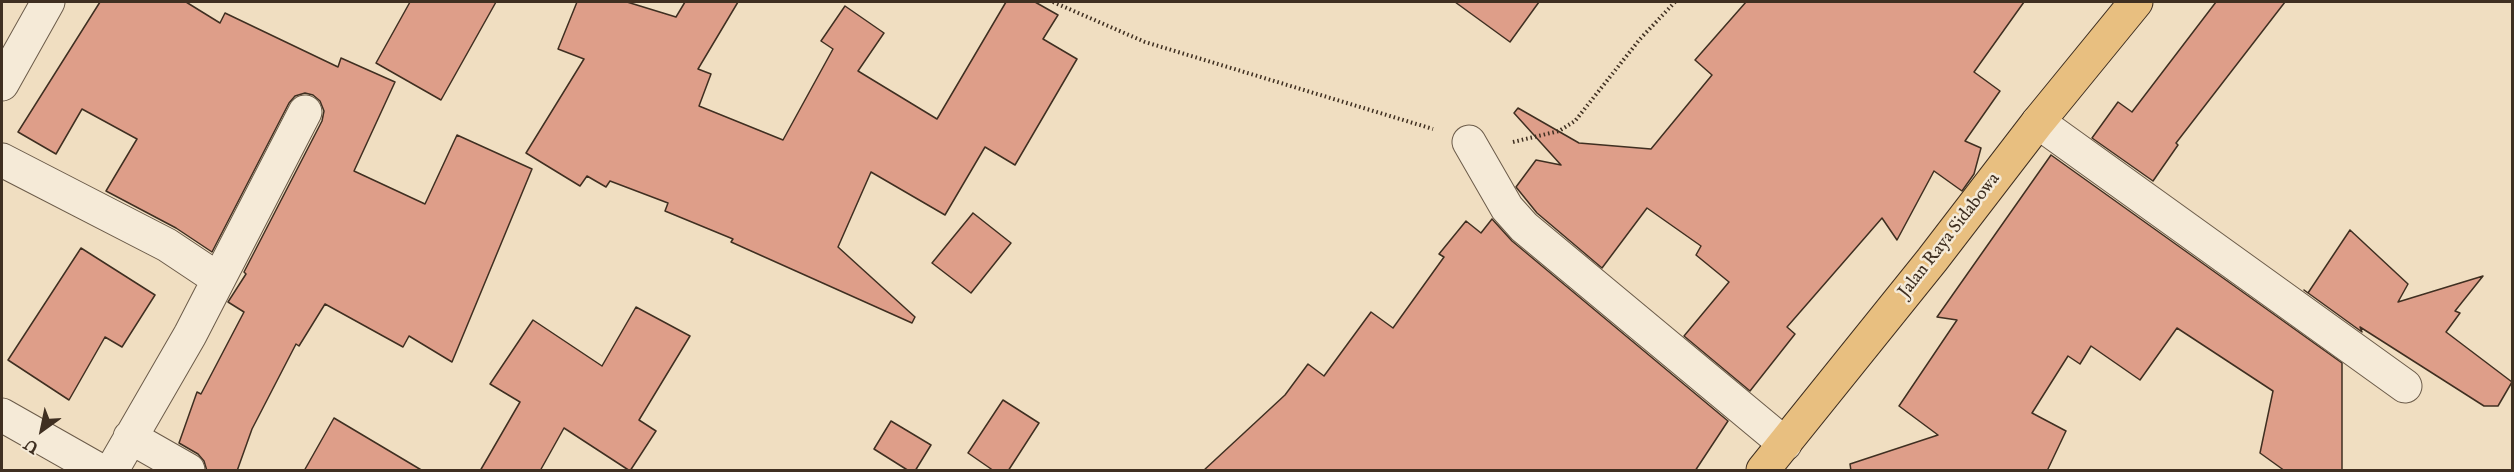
<!DOCTYPE html>
<html>
<head>
<meta charset="utf-8">
<style>
  body { margin:0 }
  #map { position:relative; width:2514px; height:472px; overflow:hidden; background:#f0dec1; font-family:"IM FELL English",serif }
  canvas { display:block }
  .frame { position:absolute; inset:0; border:3px solid #3f2f21; pointer-events:none }
  .north { position:absolute; left:12px; top:400px; width:60px; height:60px; -webkit-text-stroke:4px #f5ead7; paint-order:stroke; rotate:213deg; font-size:16px; font-weight:700; line-height:24px; text-align:center; color:#3f2f21 }
  .north::after { content:''; display:block; margin:auto; width:21px; height:27px; background:#3f2f21; clip-path:polygon(50% 0,100% 100%,50% 72%,0 100%) }
</style>
</head>
<body>
<div id="map">
<canvas width="2514" height="472"></canvas>
<div class="frame"></div>
<div class="north">U</div>
</div>
<script>
const ctx = document.querySelector('canvas').getContext('2d');
ctx.lineJoin = 'round';
function fillPath(path, color) { ctx.fillStyle = color; ctx.fill(path, 'evenodd'); }
const poly = rows => new Path2D(rows.map(r => 'M' + r).join(''));
function strokePath(path, color, width, dash) { ctx.strokeStyle = color; ctx.lineWidth = width; ctx.lineCap = dash ? 'butt' : 'round'; ctx.setLineDash(dash || []); ctx.stroke(path); }
function drawText(font, color, halo, rows, align = 'center') {
  ctx.font = font + ' "IM FELL English",serif'; ctx.lineWidth = 5; ctx.setLineDash([]); ctx.textBaseline = 'middle'; ctx.strokeStyle = halo; ctx.fillStyle = color; for (const [text, x, y, turn = 0] of rows) {
    ctx.save(); ctx.translate(x, y); ctx.rotate((+turn || 0) * Math.PI / 180); ctx.textAlign = isNaN(turn) ? turn : align; if (halo) ctx.strokeText(text, 0, 0); ctx.fillText(text, 0, 0); ctx.restore();
  }
}
const building = poly([
  [100,2,186,2,220,23,225,13,338,67,341,58,395,82,354,171,425,204,457,135,532,169,452,362,409,336,403,347,325,304,299,346,296,344,252,429,237,471,207,471,204,461,198,454,179,443,197,392,201,394,244,312,228,302,246,274,244,272,322,121,324,111,320,101,313,95,305,93,295,96,289,103,212,252,176,228,106,191,137,139,82,109,56,154,18,132,100,2],
  [410,2,496,2,441,100,376,63,410,2],
  [577,2,627,2,676,17,685,2,738,2,698,69,711,74,699,106,783,140,833,49,821,41,845,6,884,33,858,71,937,119,1006,2,1035,2,1058,15,1043,39,1077,59,1015,165,985,147,945,215,871,172,838,247,915,317,912,323,731,242,733,239,665,211,668,203,610,181,606,187,587,176,580,186,526,153,584,59,558,49,577,2],
  [1455,2,1539,2,1510,42,1455,2],
  [1746,2,2024,2,1974,72,2000,91,1965,141,1981,148,1974,174,1962,191,1934,171,1897,240,1882,218,1787,327,1795,334,1750,391,1684,336,1729,282,1696,255,1701,246,1647,208,1602,268,1537,213,1516,187,1536,160,1561,165,1514,113,1518,108,1579,143,1651,149,1712,75,1695,60,1746,2],
  [2216,2,2285,2,2176,143,2178,145,2153,181,2092,138,2118,102,2132,112,2216,2],
  [2051,155,2342,363,2342,471,2285,471,2260,453,2273,391,2177,328,2140,380,2091,346,2080,364,2068,356,2032,413,2066,431,2047,471,1851,471,1850,464,1938,435,1899,406,1957,320,1937,317,2051,155],
  [973,213,1011,243,971,293,932,263,973,213],
  [1492,219,1512,241,1728,421,1695,471,1203,471,1285,395,1308,364,1324,376,1371,312,1393,328,1444,257,1439,254,1466,221,1481,233,1492,219],
  [2350,230,2408,284,2398,302,2483,276,2455,311,2460,313,2446,332,2512,382,2498,406,2484,406,2360,327,2362,332,2304,290,2308,293,2350,230],
  [81,248,155,295,122,347,105,337,69,400,8,360,81,248],
  [636,307,690,336,639,420,656,431,630,471,564,428,540,471,480,471,520,402,490,384,533,320,602,366,636,307],
  [1003,400,1039,423,1008,471,994,471,968,453,1003,400],
  [334,418,423,471,304,471,334,418],
  [891,421,931,445,915,471,909,471,874,449,891,421]
]);
fillPath(building, '#de9e89');
strokePath(building, '#3f2f21', 1.5);
const minor = poly([
  [2,84,48,2],
  [2038,122,2405,386],
  [1469,142,1507,208,1524,227,1785,444],
  [2,160,167,245,218,279],
  [2,415,99,470],
  [130,437,188,470],
  [112,470,190,335,305,112]
]);
const highway = poly([
  [1763,470,1932,260,2038,122,2136,2]
]);
strokePath(minor, '#6b5b49', 35);
strokePath(highway, '#3f2f21', 35);
strokePath(poly([
  [1053,2,1145,42,1433,129],
  [1513,142,1559,131,1575,121,1640,39,1675,2]
]), '#3f2f21', 4, [1.5, 3]);
strokePath(minor, '#f5ead7', 33);
strokePath(highway, '#e8bf80', 33);
drawText('18px', '#3f2f21', '#f5ead7', [
  ["Jalan Raya Sidabowa",1950,236,-52]
]);
</script>
</body>
</html>
